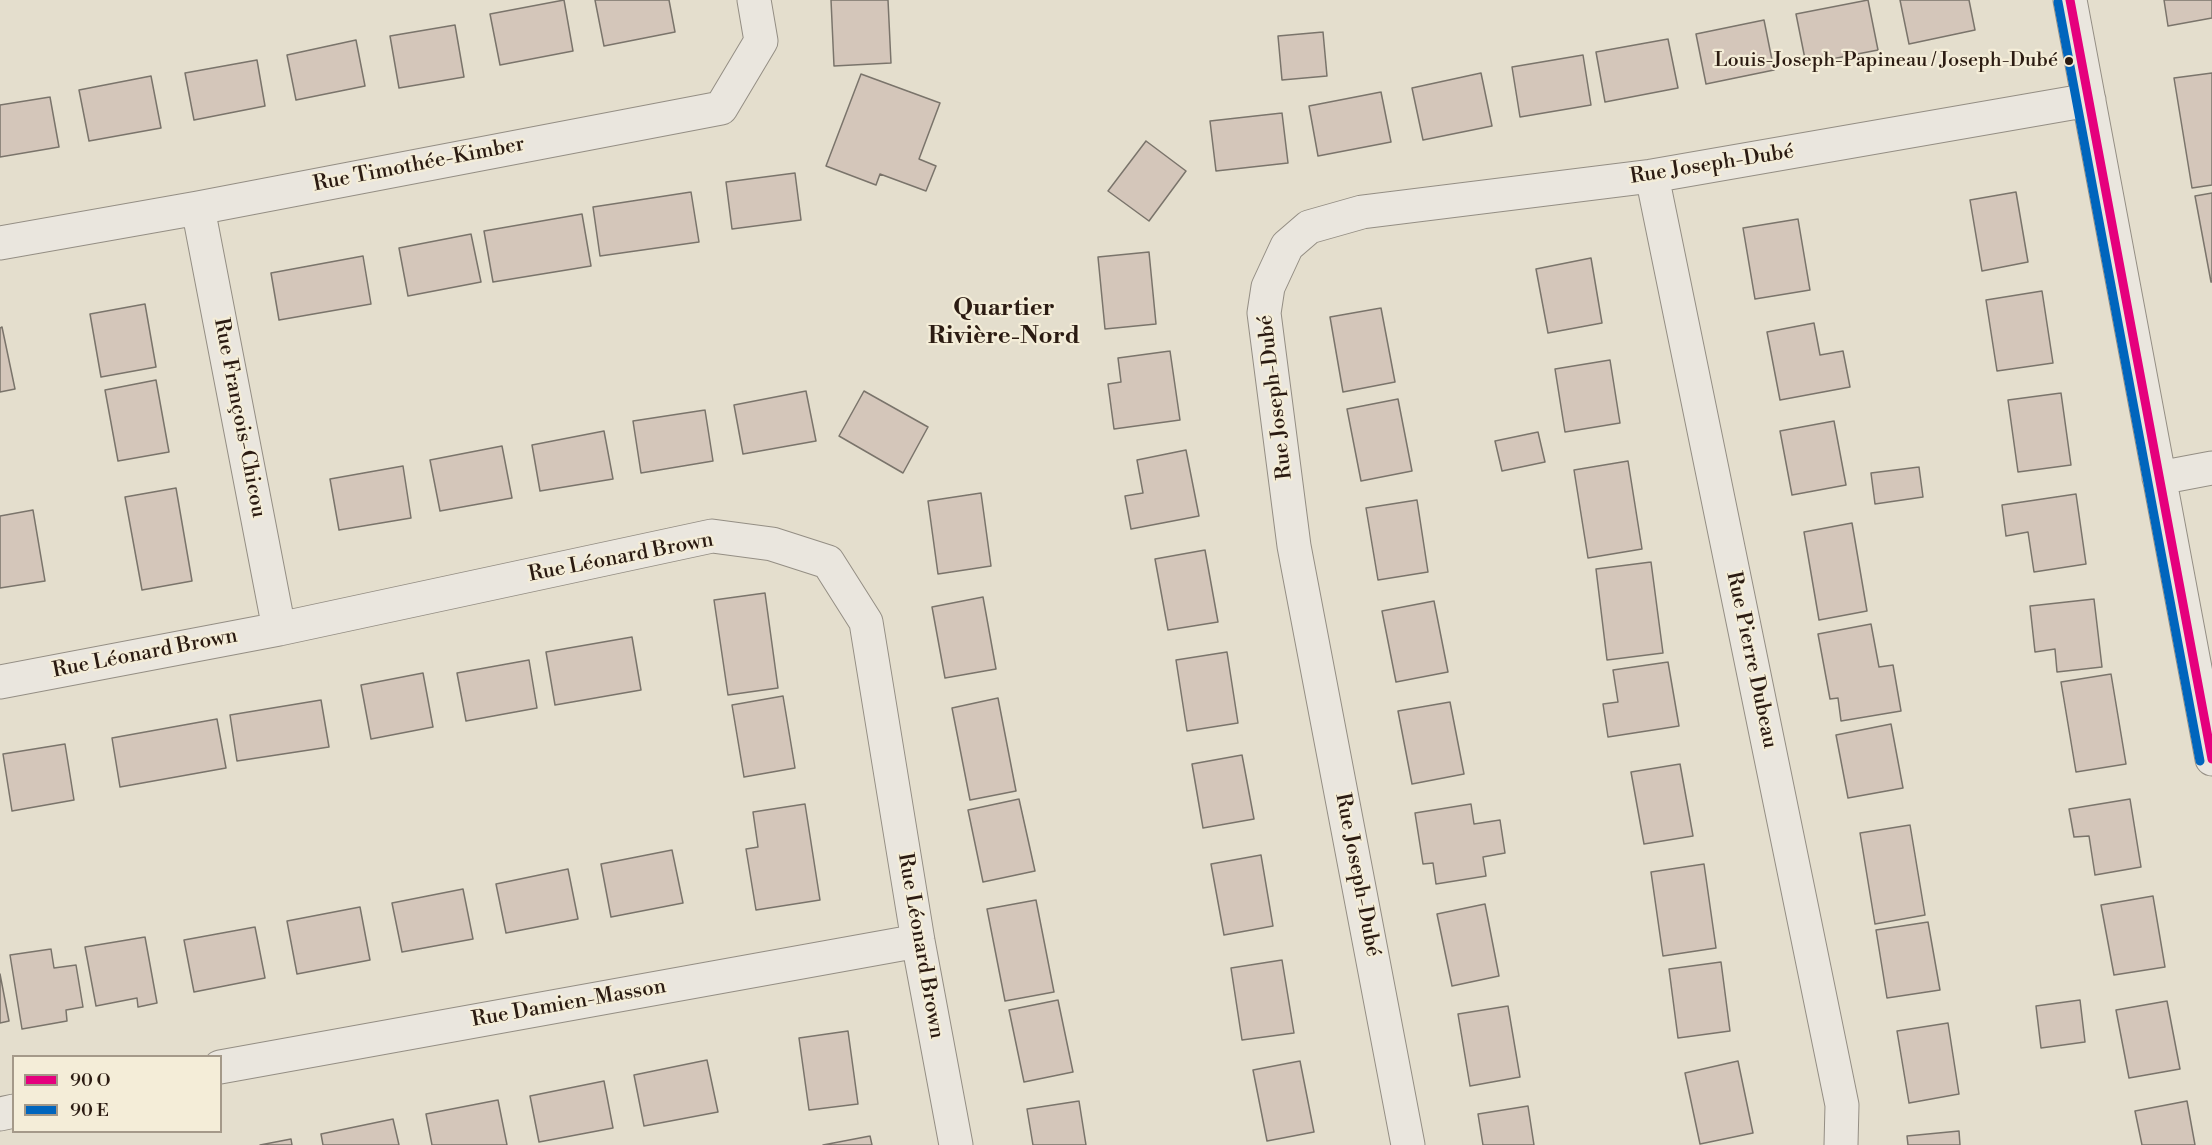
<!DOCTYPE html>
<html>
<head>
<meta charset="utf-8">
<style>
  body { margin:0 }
  #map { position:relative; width:2212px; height:1145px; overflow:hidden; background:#e4decd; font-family:"Libre Bodoni",serif }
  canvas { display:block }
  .legend { position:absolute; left:12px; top:1055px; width:210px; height:78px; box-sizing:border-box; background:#f4edd8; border:2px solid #a49989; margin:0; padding:8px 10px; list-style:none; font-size:18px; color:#2b1b12 }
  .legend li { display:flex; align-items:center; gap:12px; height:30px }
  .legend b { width:30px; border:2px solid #a49989 }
</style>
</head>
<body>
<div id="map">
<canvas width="2212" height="1145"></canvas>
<ul class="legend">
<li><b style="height:8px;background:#e5007d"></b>90 O</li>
<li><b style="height:8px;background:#0065bd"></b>90 E</li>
</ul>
</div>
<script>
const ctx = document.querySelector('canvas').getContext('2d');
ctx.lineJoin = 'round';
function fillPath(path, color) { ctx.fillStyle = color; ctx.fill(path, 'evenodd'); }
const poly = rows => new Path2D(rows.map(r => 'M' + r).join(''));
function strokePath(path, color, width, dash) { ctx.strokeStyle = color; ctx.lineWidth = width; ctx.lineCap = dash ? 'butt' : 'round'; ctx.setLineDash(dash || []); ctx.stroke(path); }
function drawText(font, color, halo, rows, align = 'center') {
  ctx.font = font + ' "Libre Bodoni",serif'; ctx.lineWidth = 4.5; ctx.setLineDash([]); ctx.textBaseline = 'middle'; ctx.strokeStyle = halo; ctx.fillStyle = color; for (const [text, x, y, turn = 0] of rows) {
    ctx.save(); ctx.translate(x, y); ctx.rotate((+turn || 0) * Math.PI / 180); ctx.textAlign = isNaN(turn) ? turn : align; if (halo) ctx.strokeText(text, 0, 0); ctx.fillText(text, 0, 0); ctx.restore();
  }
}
const building = poly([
  [564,0,573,51,500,65,490,14,564,0],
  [595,0,669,0,675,32,604,46,595,0],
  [831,0,888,0,891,63,834,66,831,0],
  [1868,0,1878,50,1806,64,1796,14,1868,0],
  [1900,0,1969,0,1975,30,1909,44,1900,0],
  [2164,0,2212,0,2212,18,2168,26,2164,0],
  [1764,20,1774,70,1706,84,1696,34,1764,20],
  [455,25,464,77,399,88,390,36,455,25],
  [1323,32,1327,76,1282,80,1278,36,1323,32],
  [1668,39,1678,88,1605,102,1596,52,1668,39],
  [356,40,365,86,296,100,287,55,356,40],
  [1583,55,1591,105,1520,117,1512,67,1583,55],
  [257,60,265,106,194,120,185,73,257,60],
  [1481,73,1492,126,1423,140,1412,88,1481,73],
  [2212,73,2212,185,2192,188,2174,78,2212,73],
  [861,74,940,103,919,159,936,166,926,191,880,174,876,185,826,166,861,74],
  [151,76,161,128,89,141,79,90,151,76],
  [1381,92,1391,142,1318,156,1309,106,1381,92],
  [50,97,59,147,0,157,0,105,50,97],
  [1282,113,1288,163,1216,171,1210,121,1282,113],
  [1146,141,1186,171,1149,221,1108,191,1146,141],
  [795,173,801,220,732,229,726,182,795,173],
  [691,192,699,242,600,256,593,207,691,192],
  [2016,192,2028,262,1982,271,1970,200,2016,192],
  [2212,193,2212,282,2211,282,2195,196,2212,193],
  [582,214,591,266,493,282,484,231,582,214],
  [1798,219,1810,290,1755,299,1743,228,1798,219],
  [471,234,481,282,408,296,399,248,471,234],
  [1149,252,1156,324,1105,329,1098,257,1149,252],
  [363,256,371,304,279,320,271,273,363,256],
  [1591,258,1602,323,1548,333,1536,269,1591,258],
  [2042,291,2053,363,1997,371,1986,300,2042,291],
  [145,304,156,367,101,377,90,314,145,304],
  [1381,308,1395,382,1343,392,1330,317,1381,308],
  [1814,323,1820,355,1843,351,1850,387,1780,400,1767,332,1814,323],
  [2,327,15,389,0,392,0,328,2,327],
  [1170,351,1180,420,1114,429,1108,384,1121,382,1118,358,1170,351],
  [1610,360,1620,423,1565,432,1555,369,1610,360],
  [156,380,169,452,118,461,105,390,156,380],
  [806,391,816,441,743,454,734,405,806,391],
  [864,391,928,427,903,473,839,436,864,391],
  [2061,393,2071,465,2018,472,2008,400,2061,393],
  [1398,399,1412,471,1361,481,1347,409,1398,399],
  [705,410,713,461,641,473,633,421,705,410],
  [1834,421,1846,485,1792,495,1780,431,1834,421],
  [604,431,613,479,540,491,532,445,604,431],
  [1538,432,1545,462,1502,471,1495,441,1538,432],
  [502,446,512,498,440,511,430,460,502,446],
  [1186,450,1199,516,1131,529,1125,496,1143,493,1137,460,1186,450],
  [1628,461,1642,549,1588,558,1574,470,1628,461],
  [403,466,411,518,339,530,330,479,403,466],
  [1919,467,1923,497,1875,504,1871,473,1919,467],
  [176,488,192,581,142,590,125,497,176,488],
  [981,493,991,566,938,574,928,501,981,493],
  [2076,494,2086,564,2034,572,2028,532,2006,536,2002,505,2076,494],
  [1417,500,1428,572,1378,580,1366,508,1417,500],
  [33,510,45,581,0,588,0,516,33,510],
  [1852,523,1867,611,1819,620,1804,532,1852,523],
  [1205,550,1218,622,1168,630,1155,559,1205,550],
  [1651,562,1663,653,1607,660,1596,569,1651,562],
  [765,593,778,688,728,695,714,600,765,593],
  [983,597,996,669,945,678,932,607,983,597],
  [2094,599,2102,667,2057,672,2055,649,2035,652,2030,606,2094,599],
  [1434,601,1448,672,1396,682,1382,611,1434,601],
  [1871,624,1879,667,1893,665,1901,711,1841,721,1838,698,1830,699,1818,634,1871,624],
  [632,637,641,690,555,705,546,652,632,637],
  [1227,652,1238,723,1187,731,1176,660,1227,652],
  [529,660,537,708,466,721,457,673,529,660],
  [1668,662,1679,726,1608,737,1603,704,1618,702,1613,670,1668,662],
  [423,673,433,727,371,739,361,685,423,673],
  [2111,674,2126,764,2076,772,2061,682,2111,674],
  [783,696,795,768,744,777,732,705,783,696],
  [998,698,1016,791,970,800,952,708,998,698],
  [321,700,329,747,237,761,230,715,321,700],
  [1450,702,1464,774,1412,784,1398,711,1450,702],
  [217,719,226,768,120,787,112,738,217,719],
  [1891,724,1903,788,1848,798,1836,735,1891,724],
  [65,744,74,800,12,811,3,754,65,744],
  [1242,755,1254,819,1203,828,1192,764,1242,755],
  [1680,764,1693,836,1644,844,1631,772,1680,764],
  [1019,799,1035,871,983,882,968,810,1019,799],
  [2130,799,2141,867,2095,875,2089,836,2074,837,2069,809,2130,799],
  [805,804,820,900,756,910,746,849,758,847,753,812,805,804],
  [1471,804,1474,824,1500,820,1505,853,1483,857,1486,876,1436,884,1433,863,1423,864,1415,813,1471,804],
  [1910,825,1925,915,1875,924,1860,833,1910,825],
  [672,850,683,903,611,917,601,864,672,850],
  [1261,855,1273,926,1224,935,1211,864,1261,855],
  [1704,864,1716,948,1663,956,1651,872,1704,864],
  [568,869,578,919,506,933,496,884,568,869],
  [463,889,473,939,402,952,392,903,463,889],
  [2153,896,2165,967,2114,975,2101,905,2153,896],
  [1036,900,1054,992,1005,1001,987,909,1036,900],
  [1485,904,1499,976,1452,986,1437,914,1485,904],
  [360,907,370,960,297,974,287,921,360,907],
  [1928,922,1940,990,1887,998,1876,930,1928,922],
  [255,927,265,978,194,992,184,940,255,927],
  [145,937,157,1003,138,1007,137,998,96,1006,85,947,145,937],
  [51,949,54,968,76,965,83,1007,66,1010,67,1021,22,1029,10,955,51,949],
  [1282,960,1294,1033,1242,1040,1231,968,1282,960],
  [1721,962,1730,1031,1678,1038,1669,969,1721,962],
  [0,974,9,1021,0,1023,0,974],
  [1058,1000,1073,1072,1024,1082,1009,1010,1058,1000],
  [2080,1000,2085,1042,2041,1048,2036,1006,2080,1000],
  [2167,1001,2180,1069,2129,1078,2116,1010,2167,1001],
  [1508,1006,1520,1077,1470,1086,1458,1014,1508,1006],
  [1948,1023,1959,1094,1909,1103,1897,1031,1948,1023],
  [848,1031,858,1104,809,1110,799,1038,848,1031],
  [707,1060,718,1112,644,1126,634,1075,707,1060],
  [1300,1061,1314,1132,1267,1141,1253,1070,1300,1061],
  [1738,1061,1753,1133,1700,1144,1685,1073,1738,1061],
  [604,1081,613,1128,539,1142,530,1096,604,1081],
  [498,1100,507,1145,432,1145,426,1114,498,1100],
  [1079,1101,1086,1145,1033,1145,1027,1109,1079,1101],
  [2187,1101,2195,1145,2142,1145,2135,1111,2187,1101],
  [1528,1106,1534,1145,1483,1145,1478,1114,1528,1106],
  [393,1119,399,1145,323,1145,321,1134,393,1119],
  [1959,1131,1960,1145,1908,1145,1907,1136,1959,1131],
  [870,1136,872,1145,823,1145,870,1136],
  [291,1139,292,1145,260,1145,291,1139]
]);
fillPath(building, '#d4c6ba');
strokePath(building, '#7a746b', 1.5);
const minor = poly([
  [2070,0,2212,759],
  [1652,176,1842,1105,1841,1145],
  [198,208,279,629],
  [0,243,198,208,721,108,761,41,754,0],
  [2159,478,2212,468],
  [0,682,279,629,712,536,772,544,828,562,866,622,918,941,956,1145],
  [220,1067,918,941],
  [0,1114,14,1111],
  [1408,1145,1294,546,1264,313,1268,287,1287,246,1309,227,1362,212,1652,176,2089,100]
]);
strokePath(minor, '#948e84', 35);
strokePath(minor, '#eae6de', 33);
strokePath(poly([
  [2070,0,2212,759]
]), '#e5007d', 9);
strokePath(poly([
  [2058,2,2200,761]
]), '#0065bd', 9);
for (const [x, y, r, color] of [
  [2069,61,5,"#2b1b12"]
]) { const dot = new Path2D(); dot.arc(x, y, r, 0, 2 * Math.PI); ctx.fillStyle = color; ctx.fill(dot); strokePath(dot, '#f4edd8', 2); }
drawText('20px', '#2b1b12', '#f4edd8', [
  ["Louis-Joseph-Papineau / Joseph-Dubé",2058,61]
], 'right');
drawText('21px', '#2b1b12', '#f4edd8', [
  ["Rue Timothée-Kimber",419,165,-11],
  ["Rue Joseph-Dubé",1712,165,-9],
  ["Rue Joseph-Dubé",1276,397,-97],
  ["Rue François-Chicou",239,418,79],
  ["Rue Léonard Brown",621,558,-11],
  ["Rue Léonard Brown",145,654,-11],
  ["Rue Pierre Dubeau",1751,660,78],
  ["Rue Joseph-Dubé",1357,875,79],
  ["Rue Léonard Brown",920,946,80],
  ["Rue Damien-Masson",569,1004,-10]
]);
drawText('bold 24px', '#2b1b12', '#f4edd8', [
  ["Quartier",1004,309],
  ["Rivière-Nord",1004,337]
]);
</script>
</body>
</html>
